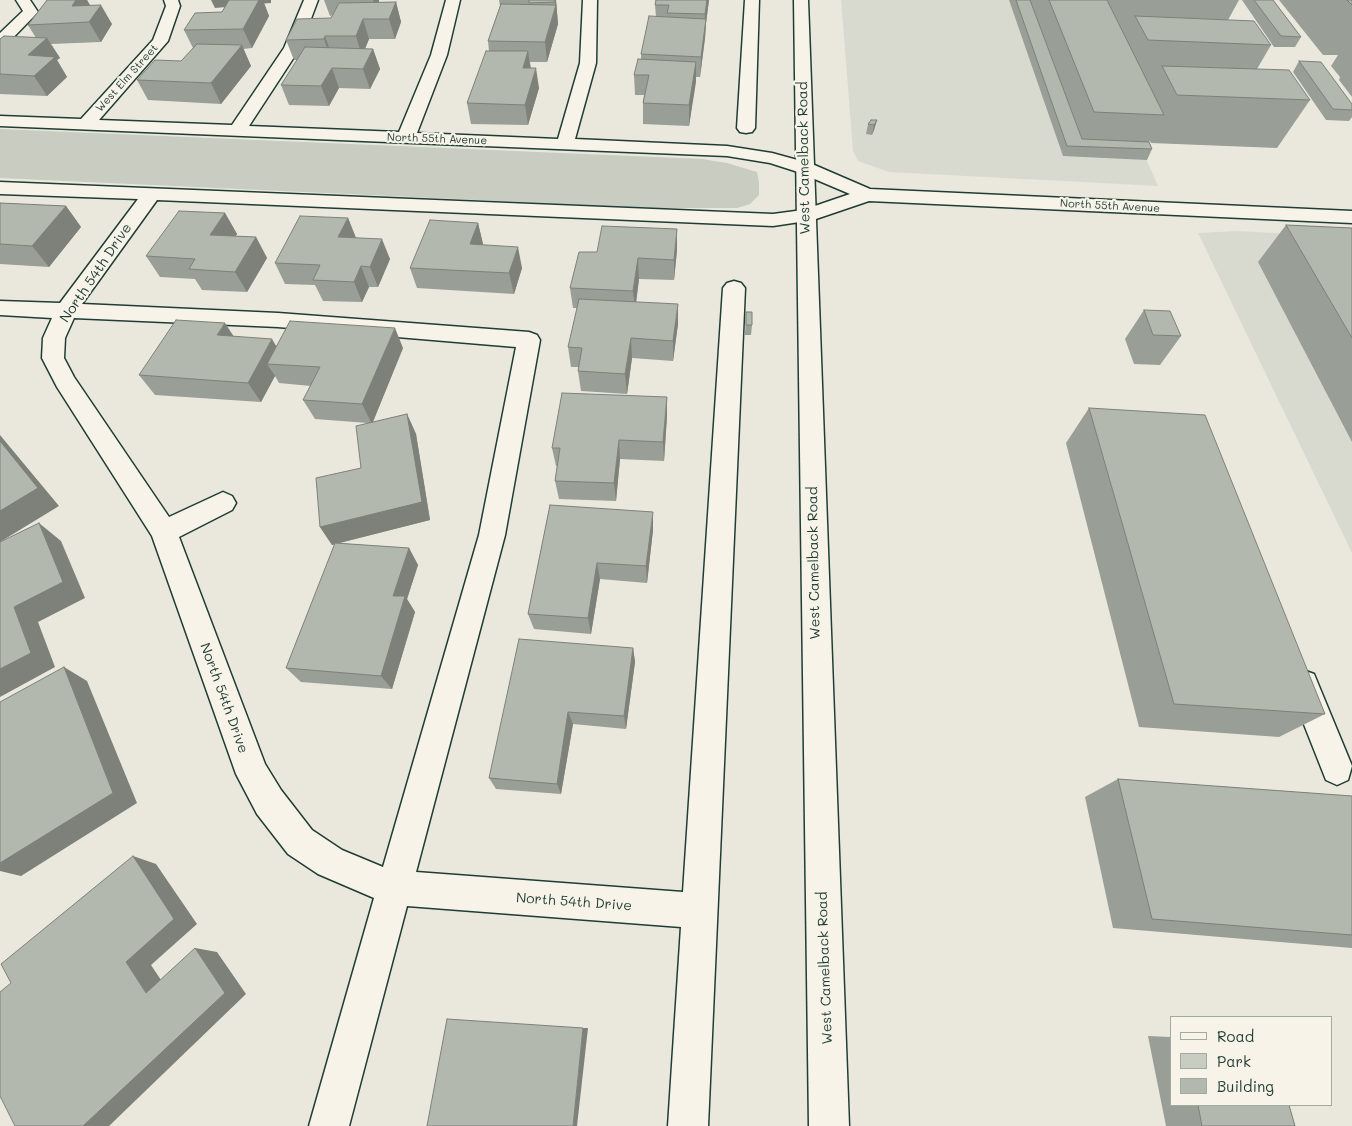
<!DOCTYPE html>
<html>
<head>
<meta charset="utf-8">
<style>
  body { margin:0 }
  #map { position:relative; width:1352px; height:1126px; overflow:hidden; background:#eae8dd; font-family:Mali,sans-serif }
  canvas { display:block }
  .legend { position:absolute; left:1170px; top:1016px; width:162px; height:90px; box-sizing:border-box; background:#f7f3e8; border:1px solid #a1aaa0; margin:0; padding:6px 9px; list-style:none; font-size:15px; color:#1f3d34 }
  .legend li { display:flex; align-items:center; gap:10px; height:25px }
  .legend b { width:25px; border:1px solid #a1aaa0 }
</style>
</head>
<body>
<div id="map">
<canvas width="1352" height="1126"></canvas>
<ul class="legend">
<li><b style="height:6px;background:#f7f3e8"></b>Road</li>
<li><b style="height:14px;background:#c8ccc1"></b>Park</li>
<li><b style="height:14px;background:#b2b8ae"></b>Building</li>
</ul>
</div>
<script>
const ctx = document.querySelector('canvas').getContext('2d');
ctx.lineJoin = 'round';
function fillPath(path, color) { ctx.fillStyle = color; ctx.fill(path, 'evenodd'); }
const poly = rows => new Path2D(rows.map(r => 'M' + r).join(''));
function strokePath(path, color, width, dash) { ctx.strokeStyle = color; ctx.lineWidth = width; ctx.lineCap = dash ? 'butt' : 'round'; ctx.setLineDash(dash || []); ctx.stroke(path); }
function drawText(font, color, halo, rows, align = 'center') {
  ctx.font = font + ' Mali,sans-serif'; ctx.lineWidth = 4.5; ctx.setLineDash([]); ctx.textBaseline = 'middle'; ctx.strokeStyle = halo; ctx.fillStyle = color; for (const [text, x, y, turn = 0] of rows) {
    ctx.save(); ctx.translate(x, y); ctx.rotate((+turn || 0) * Math.PI / 180); ctx.textAlign = isNaN(turn) ? turn : align; if (halo) ctx.strokeText(text, 0, 0); ctx.fillText(text, 0, 0); ctx.restore();
  }
}
fillPath(poly([
  [841,0,1076,0,1158,186,889,172,858,161,853,151],
  [1237,231,1352,237,1352,553,1198,233]
]), '#d9dacf');
fillPath(poly([
  [0,129,702,159,727,163,757,172,759,182,759,195,750,204,737,208,650,208,0,178]
]), '#c8ccc1');
const minor = poly([
  [16,0,30,0,38,12,6,45,0,47,0,33,23,11,16,0],
  [164,0,178,0,180,6,168,41,99,120,232,125,284,48,304,0,318,0,300,48,249,126,399,132,431,55,446,0,460,0,447,55,417,133,558,139,580,63,583,0,597,0,596,63,575,139,727,146,772,153,812,164,870,189,1352,211,1352,223,869,201,813,220,773,226,157,200,82,304,278,313,529,332,537,335,540,340,505,535,416,872,683,892,723,288,727,283,734,281,741,283,745,288,708,1126,668,1126,681,927,407,906,349,1126,309,1126,374,898,318,874,288,854,257,814,236,774,152,536,57,387,42,358,43,338,52,318,0,315,0,301,60,303,138,199,0,194,0,182,773,214,803,210,850,194,798,172,770,163,727,156,0,126,0,116,81,119,153,40,166,6,164,0],
  [74,318,278,327,516,347,479,535,383,867,342,850,312,830,281,790,265,764,179,537,232,510,236,503,232,496,223,492,169,517,74,377,64,358,65,338,74,318],
  [745,0,759,0,755,128,752,132,746,133,740,132,737,128,745,0],
  [1303,670,1314,674,1352,766,1348,780,1337,785,1326,780,1288,684,1292,674,1303,670]
]);
const major = poly([
  [794,0,808,0,849,1126,809,1126,794,0]
]);
strokePath(minor, '#1f3d34', 3);
strokePath(major, '#1f3d34', 3);
fillPath(minor, '#f7f3e8');
fillPath(major, '#f7f3e8');
fillPath(poly([
  [47,0,87,0,90,5,112,24,101,42,51,44,60,58,57,60,67,77,47,96,0,94,0,39,36,38,28,25],
  [324,0,379,0,379,2,396,2,401,22,395,39,369,39,365,49,373,49,380,69,370,89,339,88,329,106,289,105,281,85,297,60,294,60,286,40,331,18,333,15,330,16],
  [499,0,556,0,558,24,547,62,530,62,531,68,539,88,528,125,471,124,467,103,489,51,488,41,500,6],
  [709,0,706,23,705,38,700,77,696,77,689,126,643,124,643,103,644,95,635,95,634,75,641,59,641,54,656,17,655,5],
  [1009,0,1239,0,1228,20,1271,45,1257,69,1310,100,1277,148,1151,143,1150,141,1149,142,1152,149,1147,160,1063,156],
  [1242,0,1273,0,1301,37,1295,47,1274,47],
  [1279,0,1352,0,1352,97,1339,80,1340,77,1331,66,1338,55,1323,55],
  [264,3,269,16,252,48,243,49,251,66,221,104,148,100,137,80,181,61,193,48,184,30,222,12,225,7,215,8,271,3],
  [1299,61,1352,104,1352,117,1349,121,1326,120,1293,72],
  [877,120,874,130,872,135,866,134,868,124],
  [0,203,66,206,81,227,49,267,0,264],
  [225,213,237,234,235,236,256,237,267,258,247,292,202,290,195,279,160,277,146,256],
  [348,218,356,238,390,259,378,287,369,287,362,302,323,301,315,285,285,284,275,263],
  [478,223,483,244,482,245,522,268,514,294,417,288,410,268],
  [1286,225,1352,228,1352,442,1258,262],
  [677,229,677,250,674,280,639,279,636,302,678,324,673,361,632,358,627,394,581,391,578,371,579,367,571,367,568,347,577,308,573,308,570,288,597,252],
  [1144,310,1181,336,1160,365,1134,364,1125,339],
  [746,312,752,325,751,335,745,335],
  [233,336,276,346,403,348,373,422,407,414,416,434,430,520,338,543,409,548,418,565,407,599,415,612,392,689,301,682,286,668,335,544,332,545,320,527,361,468,368,423,315,419,303,400,311,386,279,383,275,376,261,402,155,395,139,375],
  [667,397,667,416,664,461,620,459,616,501,559,499,555,481,557,466,556,466,552,448],
  [1089,408,1325,714,1279,737,1139,727,1066,443],
  [550,505,653,530,647,583,600,579,591,634,534,629,528,614],
  [633,648,635,662,626,729,573,724,561,794,496,789,489,778],
  [1118,779,1352,796,1352,948,1113,928,1085,797],
  [1148,1036,1171,1037,1171,1105,1289,1105,1295,1126,1166,1126]
]), '#999e96');
fillPath(poly([
  [60,0,87,0,93,11,72,6],
  [211,0,271,0,271,3,264,3,269,16,252,48,243,29,257,4,215,8],
  [373,0,379,0,378,16],
  [555,0,556,0,558,24,547,62,545,42,555,6],
  [707,0,709,0,706,23,705,38,700,77,701,57,704,30,705,14],
  [396,2,401,22,395,39,389,19],
  [101,5,112,24,101,42,89,22],
  [363,19,369,39,362,56,356,36],
  [325,36,332,56,331,59,324,39],
  [47,38,60,58,57,60,67,77,47,96,34,76,28,55],
  [242,45,251,66,221,104,211,83],
  [373,49,380,69,370,89,363,69],
  [528,51,531,72,523,68],
  [696,62,696,82,689,126,689,105],
  [332,68,339,88,329,106,321,86],
  [536,68,539,88,528,125,525,105],
  [877,120,874,130,872,135,874,125],
  [66,206,81,227,49,267,32,246],
  [225,213,237,234,222,256,210,235],
  [348,218,356,238,338,237],
  [478,223,483,244,475,265,470,244],
  [677,229,677,250,674,280,674,260],
  [256,237,267,258,247,292,235,272],
  [382,239,390,259,378,287,370,267],
  [518,247,522,268,514,294,509,273],
  [638,258,639,279,635,311,633,291],
  [361,266,369,287,362,302,354,282],
  [678,304,678,324,673,361,673,341],
  [225,323,238,343,217,335],
  [395,328,403,348,372,424,362,404],
  [631,338,632,358,627,394,625,374],
  [272,339,284,359,267,364,275,376,261,402,248,383],
  [667,397,667,416,664,461,663,442],
  [407,414,416,434,430,520,332,545,320,527],
  [0,435,59,506,0,542],
  [619,440,620,459,616,501,614,483],
  [653,512,653,530,647,583,646,566],
  [39,523,61,541,85,598,38,622,55,667,0,697,0,669,14,607],
  [409,548,418,565,407,599,415,612,392,689,381,676,393,596],
  [597,563,600,579,591,634,588,618],
  [633,648,635,662,626,729,624,716],
  [64,667,87,681,137,803,21,876,0,871,0,863],
  [568,712,573,724,561,794,557,784],
  [133,856,156,864,197,924,151,965,171,995,146,993,126,962],
  [195,948,217,952,246,994,109,1126,83,1126],
  [583,1028,588,1028,577,1126,573,1126]
]), '#7d817a');
const building = poly([
  [47,0,76,0,72,6,101,5,89,22,28,25,47,0],
  [229,0,259,0,243,29,184,30,195,13,222,12,229,0],
  [529,0,555,0,555,2,529,3,529,0],
  [656,0,707,0,705,14,667,13,669,5,655,5,656,0],
  [1016,0,1030,0,1082,139,1149,142,1152,149,1067,146,1016,0],
  [1049,0,1107,0,1164,115,1094,112,1049,0],
  [1254,0,1273,0,1301,37,1281,36,1254,0],
  [1347,0,1352,0,1352,5,1347,0],
  [396,2,389,19,363,19,356,36,325,36,324,39,286,40,297,19,331,18,339,3,396,2],
  [501,4,556,5,545,42,488,41,501,4],
  [649,16,706,19,701,57,641,54,649,16],
  [1135,16,1254,21,1271,45,1148,40,1135,16],
  [4,36,47,38,28,55,55,57,34,76,0,74,0,39,4,36],
  [197,44,242,45,211,83,137,80,155,60,181,61,197,44],
  [305,47,373,49,363,69,332,68,321,86,281,85,305,47],
  [486,51,528,51,523,68,536,68,525,105,467,103,486,51],
  [638,59,696,62,689,105,643,103,649,75,634,75,638,59],
  [1299,61,1321,62,1352,104,1352,110,1333,109,1299,61],
  [1162,66,1289,70,1310,100,1177,95,1162,66],
  [871,120,877,120,874,125,868,124,871,120],
  [0,203,66,206,32,246,0,244,0,203],
  [179,211,225,213,210,235,256,237,235,272,189,269,195,259,146,256,179,211],
  [300,216,348,218,338,237,382,239,370,267,361,266,354,282,313,280,320,265,275,263,300,216],
  [430,220,478,223,470,244,518,247,509,273,410,268,430,220],
  [1286,225,1352,228,1352,338,1286,225],
  [602,226,677,229,674,260,638,258,633,291,570,288,579,252,597,252,602,226],
  [579,299,678,304,673,341,631,338,625,374,578,371,582,348,568,347,579,299],
  [1144,310,1170,311,1181,336,1153,335,1144,310],
  [746,312,752,312,752,325,746,325,746,312],
  [176,320,225,323,217,335,272,339,248,383,139,375,176,320],
  [290,321,395,328,362,404,303,400,320,367,267,364,290,321],
  [562,393,667,397,663,442,619,440,614,483,555,481,560,448,552,448,562,393],
  [1089,408,1205,415,1325,714,1174,704,1089,408],
  [407,414,422,502,320,527,316,478,361,468,356,426,407,414],
  [0,441,38,488,0,511,0,441],
  [550,505,653,512,646,566,597,563,588,618,528,614,550,505],
  [39,523,63,582,14,607,31,653,0,669,0,542,39,523],
  [335,543,409,548,393,596,405,596,381,676,286,668,335,543],
  [519,639,633,648,624,716,568,712,557,784,489,778,519,639],
  [64,667,113,793,0,863,0,702,64,667],
  [1118,779,1352,796,1352,935,1152,919,1118,779],
  [133,856,174,919,126,962,146,993,195,948,225,993,83,1126,15,1126,0,1096,0,992,11,983,1,964,133,856],
  [447,1019,583,1028,573,1126,427,1126,447,1019],
  [1198,1105,1289,1105,1295,1126,1202,1126,1198,1105]
]);
fillPath(building, '#b2b8ae');
strokePath(building, '#7d817a', 1);
drawText('11px', '#1f3d34', '#f7f3e8', [
  ["West Elm Street",127,78,-48],
  ["North 55th Avenue",437,139,2],
  ["North 55th Avenue",1110,206,3]
]);
drawText('14px', '#1f3d34', '#f7f3e8', [
  ["West Camelback Road",804,158,-91],
  ["North 54th Drive",96,273,-56],
  ["West Camelback Road",814,563,-91],
  ["North 54th Drive",224,698,70],
  ["North 54th Drive",574,902,4],
  ["West Camelback Road",825,968,-92]
]);
</script>
</body>
</html>
